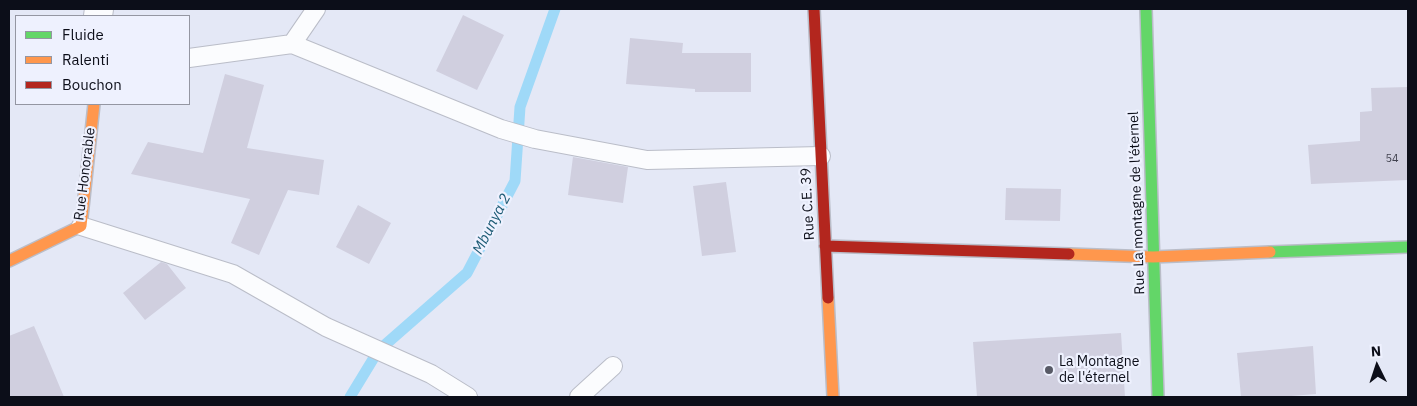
<!DOCTYPE html>
<html>
<head>
<meta charset="utf-8">
<style>
  body { margin:0 }
  #map { position:relative; width:1417px; height:406px; overflow:hidden; background:#e4e8f6; font-family:"IBM Plex Sans",sans-serif }
  canvas { display:block }
  .frame { position:absolute; inset:0; border:10px solid #0c0e19; pointer-events:none }
  .legend { position:absolute; left:15px; top:15px; width:175px; height:90px; box-sizing:border-box; background:#eef1fe; border:1px solid #9496a2; margin:0; padding:6px 9px; list-style:none; font-size:15px; color:#0c0e19 }
  .legend li { display:flex; align-items:center; gap:10px; height:25px }
  .legend b { width:25px; border:1px solid #9496a2 }
  .north { position:absolute; left:1352px; top:341px; width:50px; height:50px; -webkit-text-stroke:4px #eef1fe; paint-order:stroke; rotate:356deg; font-size:14px; font-weight:700; line-height:20px; text-align:center; color:#0c0e19 }
  .north::after { content:''; display:block; margin:auto; width:18px; height:22px; background:#0c0e19; clip-path:polygon(50% 0,100% 100%,50% 72%,0 100%) }
</style>
</head>
<body>
<div id="map">
<canvas width="1417" height="406"></canvas>
<div class="frame"></div>
<ul class="legend">
<li><b style="height:6px;background:#63d668"></b>Fluide</li>
<li><b style="height:6px;background:#ff974d"></b>Ralenti</li>
<li><b style="height:6px;background:#b3261e"></b>Bouchon</li>
</ul>
<div class="north">N</div>
</div>
<script>
const ctx = document.querySelector('canvas').getContext('2d');
ctx.lineJoin = 'round';
const poly = rows => new Path2D(rows.map(r => 'M' + r).join(''));
function strokePath(path, color, width, dash) { ctx.strokeStyle = color; ctx.lineWidth = width; ctx.lineCap = dash ? 'butt' : 'round'; ctx.setLineDash(dash || []); ctx.stroke(path); }
function fillPath(path, color) { ctx.fillStyle = color; ctx.fill(path, 'evenodd'); }
function drawText(font, color, halo, rows, align = 'center') {
  ctx.font = font + ' "IBM Plex Sans",sans-serif'; ctx.lineWidth = 4.5; ctx.setLineDash([]); ctx.textBaseline = 'middle'; ctx.strokeStyle = halo; ctx.fillStyle = color; for (const [text, x, y, turn = 0] of rows) {
    ctx.save(); ctx.translate(x, y); ctx.rotate((+turn || 0) * Math.PI / 180); ctx.textAlign = isNaN(turn) ? turn : align; if (halo) ctx.strokeText(text, 0, 0); ctx.fillText(text, 0, 0); ctx.restore();
  }
}
strokePath(poly([
  [350,397,378,351,467,273,515,181,520,107,555,9]
]), '#9fd9f8', 11);
fillPath(poly([
  [463,15,504,35,477,90,436,71],
  [630,38,683,43,682,53,751,53,751,92,695,92,695,89,626,84],
  [225,74,264,85,247,148,324,160,319,195,288,190,259,255,231,243,250,199,131,174,148,142,203,153],
  [1408,87,1408,180,1311,184,1308,145,1360,141,1360,112,1372,111,1371,88],
  [573,157,628,167,623,203,568,195],
  [726,182,736,252,702,256,693,186],
  [1006,188,1061,189,1060,221,1005,220],
  [358,205,391,223,369,264,336,247],
  [161,262,167,264,186,288,145,320,123,293],
  [34,326,46,354,64,397,9,397,9,336],
  [1121,333,1125,397,977,397,973,342],
  [1313,346,1316,394,1279,397,1241,397,1237,353]
]), '#d0cfdf');
const lane = poly([
  [292,44,316,9],
  [189,58,292,44,501,129,535,139,647,160,821,156],
  [81,226,233,274,326,327,431,374,468,397],
  [579,397,613,366]
]);
const street = poly([
  [98,16,99,9]
]);
const fast = poly([
  [1146,9,1158,397],
  [1270,252,1408,247]
]);
const slow = poly([
  [1069,254,1153,257,1270,252],
  [9,261,81,226,94,104],
  [828,298,833,397]
]);
const jam = poly([
  [814,9,828,298],
  [825,246,1069,254]
]);
strokePath(lane, '#babdc8', 20);
strokePath(street, '#babdc8', 30);
strokePath(fast, '#babdc8', 14);
strokePath(slow, '#babdc8', 14);
strokePath(jam, '#babdc8', 14);
strokePath(lane, '#fbfcfe', 18);
strokePath(street, '#fbfcfe', 28);
strokePath(fast, '#63d668', 11);
strokePath(slow, '#ff974d', 11);
strokePath(jam, '#b3261e', 11);
for (const [x, y, r, color] of [
  [1049,370,5,"#585a66"]
]) { const dot = new Path2D(); dot.arc(x, y, r, 0, 2 * Math.PI); ctx.fillStyle = color; ctx.fill(dot); strokePath(dot, '#eef1fe', 2); }
drawText('11px', '#41424f', null, [
  ["54",1392,159]
]);
drawText('14px', '#0c0e19', '#eef1fe', [
  ["Rue Honorable",85,174,-83],
  ["Rue La montagne de l'éternel",1137,203,-92],
  ["Rue C.E. 39",808,204,-93]
]);
drawText('14px', '#0c0e19', '#eef1fe', [
  ["La Montagne",1059,362],
  ["de l'éternel",1059,378]
], 'left');
drawText('italic 15px', '#1d5b75', '#eef1fe', [
  ["Mbunya 2",492,224,-63]
]);
</script>
</body>
</html>
